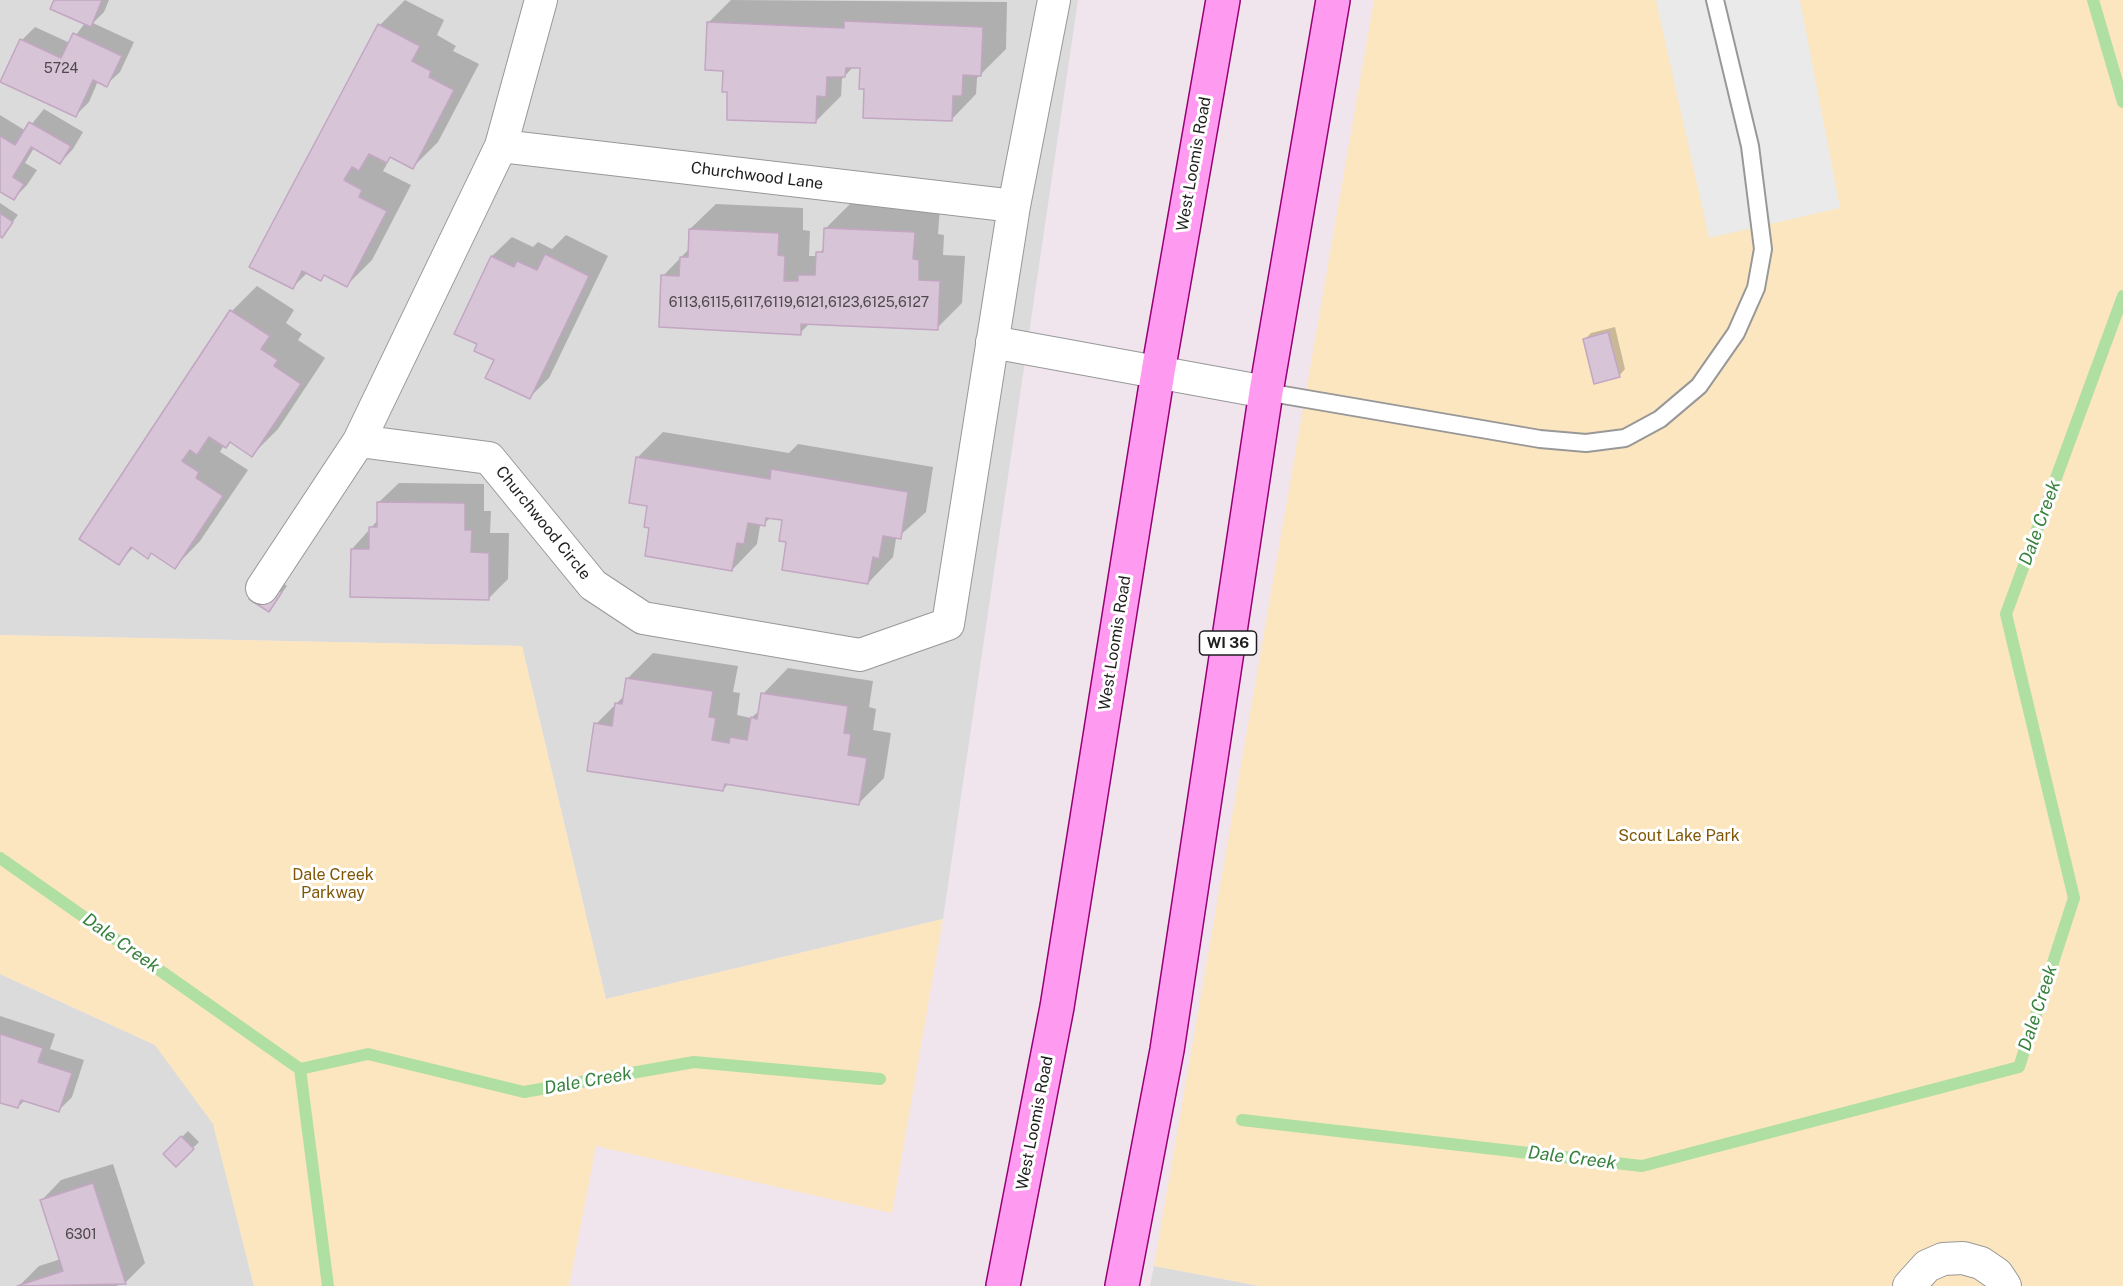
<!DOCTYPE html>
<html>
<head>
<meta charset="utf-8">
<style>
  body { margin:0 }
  canvas { display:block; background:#f0e4ed }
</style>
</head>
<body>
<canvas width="2123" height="1286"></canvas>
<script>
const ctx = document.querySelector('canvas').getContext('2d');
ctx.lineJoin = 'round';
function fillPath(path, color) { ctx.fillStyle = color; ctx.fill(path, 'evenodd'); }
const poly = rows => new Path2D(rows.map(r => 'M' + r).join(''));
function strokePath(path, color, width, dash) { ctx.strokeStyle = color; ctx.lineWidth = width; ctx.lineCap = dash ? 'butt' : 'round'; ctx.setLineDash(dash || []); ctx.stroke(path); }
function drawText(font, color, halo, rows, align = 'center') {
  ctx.font = font + ' "Public Sans",sans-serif'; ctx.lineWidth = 6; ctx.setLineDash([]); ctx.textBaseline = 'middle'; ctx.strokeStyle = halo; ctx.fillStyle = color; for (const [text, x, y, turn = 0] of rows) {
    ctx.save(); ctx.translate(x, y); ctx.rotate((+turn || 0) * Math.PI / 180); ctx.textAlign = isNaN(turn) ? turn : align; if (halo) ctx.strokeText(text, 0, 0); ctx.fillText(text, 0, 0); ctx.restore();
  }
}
fillPath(poly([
  [0,0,1078,0,943,919,606,999,522,646,0,635],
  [0,974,155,1045,213,1123,254,1286,0,1286],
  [1154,1266,1260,1286,1150,1286]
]), '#dcdbdc');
fillPath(poly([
  [1374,0,2123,0,2123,1286,1260,1286,1154,1266],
  [0,635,522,646,606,999,943,919,892,1213,596,1146,569,1286,254,1286,213,1124,155,1045,0,974]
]), '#fce6bf');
fillPath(poly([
  [1656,0,1800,0,1840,208,1709,238]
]), '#eaeaea');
fillPath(poly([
  [56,0,109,0,104,12,93,23,134,42,120,72,106,85,98,81,89,102,76,115,22,40,35,27,70,43,85,23],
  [405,0,444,20,437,35,456,46,453,51,479,64,438,142,413,167,392,156,385,163,387,164,383,171,411,185,372,260,347,285,325,274,320,279,307,273,292,288,380,25],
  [731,0,1007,2,1006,49,977,78,976,94,951,120,862,67,853,67,842,79,841,96,815,122,729,90,709,22],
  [44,109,83,132,73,149,60,163,34,148,25,163,37,170,27,185,14,198,0,190,0,115,26,131],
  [0,203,18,215,2,236,0,235],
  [851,203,940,207,938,234,944,235,943,255,965,256,962,303,937,328,810,323,800,333,663,276,688,250,690,229,716,204,803,208,803,230,810,231,809,256,818,256,825,246,825,229],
  [566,235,608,256,549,378,529,398,479,343,456,333,492,256,512,237,533,247,538,242,552,249],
  [257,286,294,310,286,323,302,334,298,340,325,358,278,429,252,455,231,441,224,445,220,452,248,470,200,541,175,567,152,552,147,557,134,547,118,563,232,311],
  [1615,327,1625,369,1619,376,1585,339,1591,333],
  [663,432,789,453,798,444,933,467,926,512,896,539,893,557,868,583,788,541,784,519,772,517,760,526,757,544,732,570,651,527,638,457],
  [399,483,484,484,484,511,491,511,490,533,509,533,508,579,488,599,352,549,378,520,379,502],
  [270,574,287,586,269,610],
  [653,653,738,666,733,692,740,693,737,715,751,718,758,712,763,694,788,668,873,681,869,707,876,709,873,730,891,733,884,778,859,803,729,783,723,790,596,724,625,695,628,678],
  [0,1016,55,1034,50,1049,84,1060,72,1097,59,1110,25,1100,18,1107,0,1101],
  [188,1131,199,1142,176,1165,165,1154],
  [113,1164,145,1263,125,1283,116,1286,19,1286,39,1266,61,1259,42,1200,61,1180]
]), '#0003');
strokePath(poly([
  [2093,0,2123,102],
  [0,858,300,1069,328,1286],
  [300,1069,368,1054,524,1092,694,1062,880,1079],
  [1242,1120,1642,1166,2019,1067,2074,898,2006,614,2123,296]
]), '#afdfa2', 12);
const building = poly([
  [54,0,102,0,91,27,50,9,54,0],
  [844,21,983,27,981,76,963,75,962,96,953,96,952,121,863,118,864,89,859,89,860,68,846,68,845,77,827,77,826,97,817,96,816,123,727,120,727,92,722,92,723,71,705,70,707,22,844,28,844,21],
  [378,24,420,46,412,61,431,71,429,77,454,90,413,169,390,157,387,163,369,154,359,171,352,167,344,180,362,190,359,197,387,211,347,287,324,275,321,281,302,271,293,289,249,267,378,24],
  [73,33,122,56,107,87,93,80,76,117,0,82,20,39,61,58,73,33],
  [29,122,71,146,60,164,31,147,13,177,24,184,14,200,0,192,0,136,15,145,29,122],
  [0,213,13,222,2,238,0,236,0,213],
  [824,228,915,232,913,259,919,260,919,280,940,281,938,330,801,324,801,335,659,327,661,275,679,276,680,257,688,257,689,229,779,233,778,255,785,256,784,281,798,281,798,275,815,275,816,252,823,252,824,228],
  [545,254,589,276,530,399,485,378,494,360,474,351,477,344,454,334,491,256,514,267,517,261,537,270,545,254],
  [230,310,270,336,261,349,278,360,274,366,301,384,252,457,230,442,226,448,209,437,197,455,190,450,182,461,199,472,196,478,223,496,175,569,151,553,148,559,131,547,119,565,79,539,230,310],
  [1608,332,1620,377,1594,384,1583,339,1608,332],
  [636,457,770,479,771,469,908,492,901,539,883,536,879,559,873,557,868,584,782,570,786,542,779,541,782,520,766,518,765,526,748,523,744,544,737,543,732,571,645,556,649,528,644,527,647,506,629,503,636,457],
  [377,502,465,503,465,530,472,530,471,552,489,553,489,600,350,597,351,549,369,549,369,527,377,527,377,502],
  [263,579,282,592,269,612,249,599,263,579],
  [626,678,713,691,709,717,716,718,712,740,729,743,730,737,747,740,751,717,757,719,761,693,848,706,844,733,851,734,848,755,867,758,859,805,725,784,723,791,587,771,594,723,612,726,615,703,622,704,626,678],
  [0,1034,43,1048,38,1062,72,1073,59,1112,21,1100,18,1108,0,1103,0,1034],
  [181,1136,194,1149,176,1167,163,1154,181,1136],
  [93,1183,126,1284,17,1286,63,1271,40,1200,93,1183]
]);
fillPath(building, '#d7c4d6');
strokePath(building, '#c2a6c2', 1.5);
const lane = poly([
  [1266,392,1540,439,1586,443,1625,438,1660,419,1699,386,1736,333,1756,288,1763,249,1750,146,1715,0]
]);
const street = poly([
  [501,146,1014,206],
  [992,342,1266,392],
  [359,441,489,458,593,585,643,618,860,655,948,624,1014,206,1054,0],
  [262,588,359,441,501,146,541,0],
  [1909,1286,1927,1266,1943,1259,1963,1258,1981,1263,1997,1274,2005,1286]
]);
const primary = poly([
  [1003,1286,1057,1007,1158,372,1223,0],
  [1122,1286,1167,1050,1266,392,1333,0]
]);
strokePath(lane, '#989898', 20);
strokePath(street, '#989898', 34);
strokePath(primary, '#990074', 36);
strokePath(lane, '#fff', 16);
strokePath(street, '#fff', 32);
strokePath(primary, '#ff9af1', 33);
drawText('14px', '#4c484c', null, [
  ["5724",61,69],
  ["6113,6115,6117,6119,6121,6123,6125,6127",799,303],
  ["6301",81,1235]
]);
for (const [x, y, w] of [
  [1228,643,57]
]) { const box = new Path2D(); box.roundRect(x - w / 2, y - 12, w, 24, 4.5); ctx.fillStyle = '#fff'; ctx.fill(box); strokePath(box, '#1e1e1e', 1.5); }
drawText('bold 15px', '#1e1e1e', null, [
  ["WI 36",1228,643]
]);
drawText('16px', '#1e1e1e', '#fff', [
  ["West Loomis Road",1194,164,-80],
  ["Churchwood Lane",757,176,7],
  ["Churchwood Circle",543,523,51],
  ["West Loomis Road",1115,643,-81],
  ["West Loomis Road",1035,1123,-79]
]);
drawText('16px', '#815707', '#fff', [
  ["Scout Lake Park",1679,836],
  ["Dale Creek",333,875],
  ["Parkway",333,893]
]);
drawText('italic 18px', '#37823c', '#fff', [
  ["Dale Creek",2040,523,-70],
  ["Dale Creek",121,943,35],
  ["Dale Creek",2038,1008,-72],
  ["Dale Creek",588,1081,-10],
  ["Dale Creek",1572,1158,7]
]);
</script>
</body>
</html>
